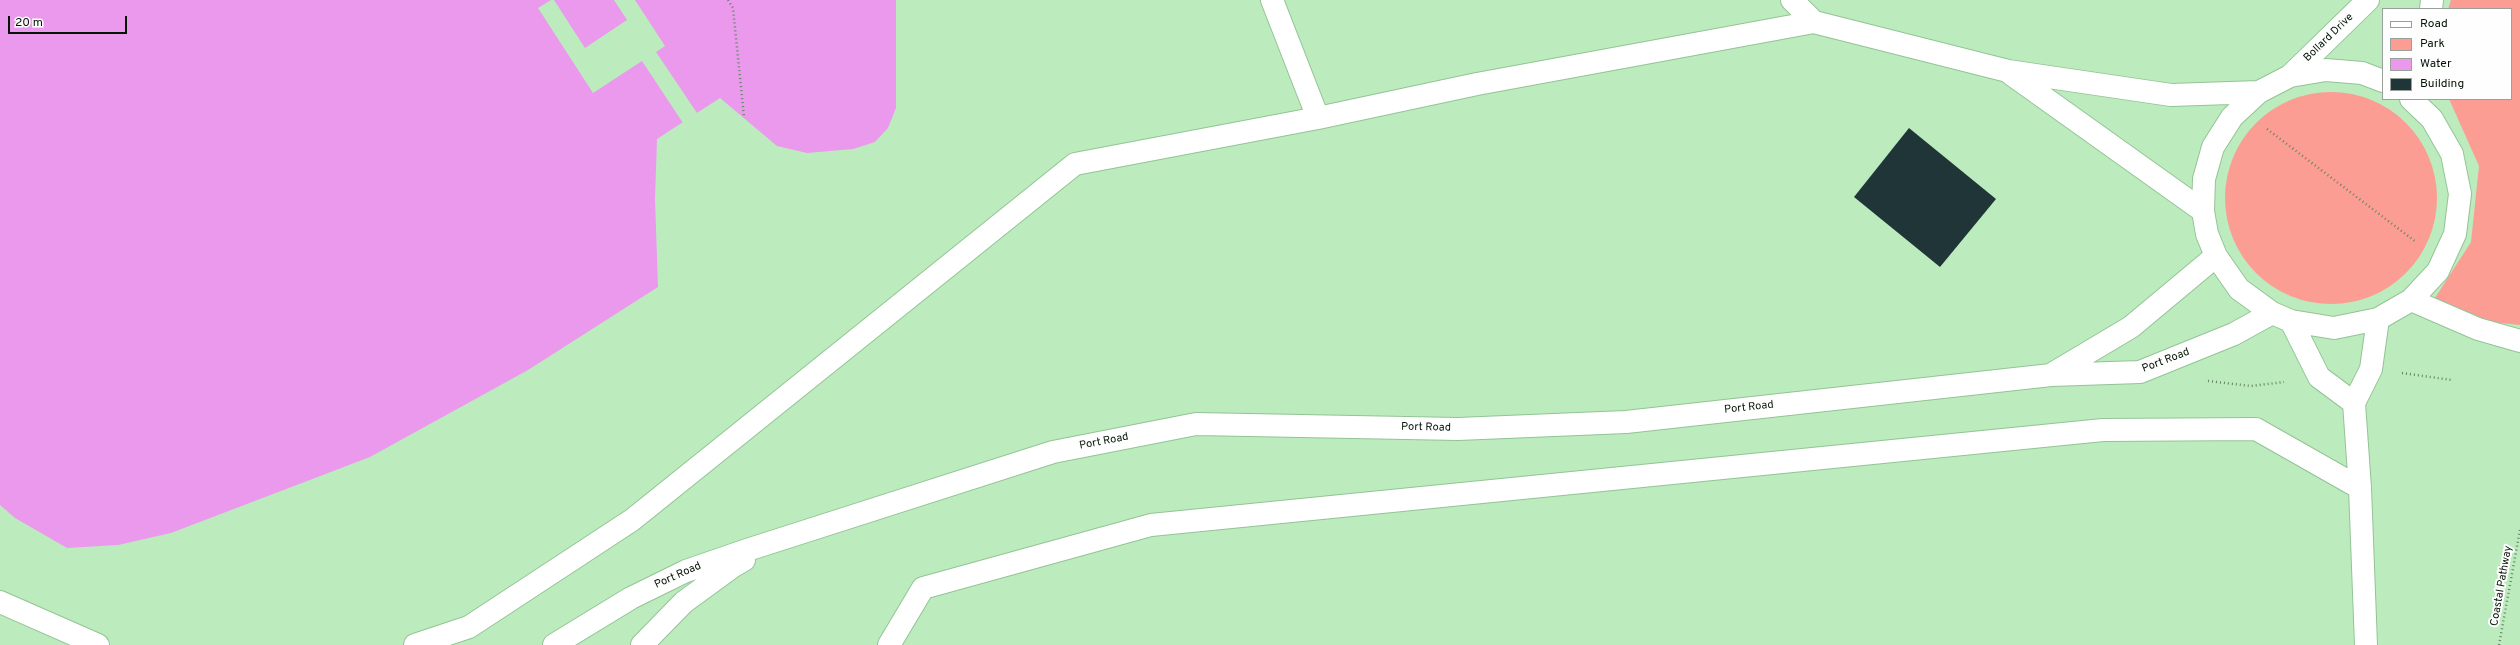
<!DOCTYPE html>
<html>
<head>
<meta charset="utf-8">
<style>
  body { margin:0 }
  #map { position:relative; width:2520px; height:645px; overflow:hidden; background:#bcecbe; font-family:Overpass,sans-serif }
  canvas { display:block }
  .legend { position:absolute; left:2382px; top:8px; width:130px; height:92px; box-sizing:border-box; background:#fefefe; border:1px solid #9aa09a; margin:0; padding:5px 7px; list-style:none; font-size:12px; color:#041405 }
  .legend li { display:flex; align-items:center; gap:8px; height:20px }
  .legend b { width:20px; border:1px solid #9aa09a }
  .scale { position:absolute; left:8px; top:16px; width:119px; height:18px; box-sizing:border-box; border:2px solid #041405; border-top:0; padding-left:5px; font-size:12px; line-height:14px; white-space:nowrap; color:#041405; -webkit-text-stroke:3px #fefefe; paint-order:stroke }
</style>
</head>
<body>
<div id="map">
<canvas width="2520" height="645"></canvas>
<ul class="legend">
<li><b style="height:5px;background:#fff"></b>Road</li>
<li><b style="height:11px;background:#fc9d93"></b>Park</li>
<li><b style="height:11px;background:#ea99ec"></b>Water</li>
<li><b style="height:11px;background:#1f3538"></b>Building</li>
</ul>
<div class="scale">20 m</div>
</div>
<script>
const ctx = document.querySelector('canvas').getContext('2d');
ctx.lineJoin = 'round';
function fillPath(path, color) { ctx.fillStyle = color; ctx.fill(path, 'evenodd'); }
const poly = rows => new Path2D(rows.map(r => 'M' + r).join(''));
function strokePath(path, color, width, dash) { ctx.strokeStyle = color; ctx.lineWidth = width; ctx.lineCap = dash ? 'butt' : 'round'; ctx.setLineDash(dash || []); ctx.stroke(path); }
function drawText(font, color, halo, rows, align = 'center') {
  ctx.font = font + ' Overpass,sans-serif'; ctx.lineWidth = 4; ctx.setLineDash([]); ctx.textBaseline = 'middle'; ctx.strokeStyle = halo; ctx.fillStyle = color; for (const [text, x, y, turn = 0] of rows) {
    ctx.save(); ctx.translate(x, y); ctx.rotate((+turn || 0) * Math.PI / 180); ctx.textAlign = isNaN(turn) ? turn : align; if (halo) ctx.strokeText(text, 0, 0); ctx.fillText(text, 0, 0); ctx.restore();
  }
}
fillPath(poly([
  [2451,0,2520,0,2520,325,2424,315,2471,242,2479,166,2449,99,2511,99,2511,9,2448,9],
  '2225 198a106 106 0 1 1 212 0a106 106 0 1 1-212 0Z'
]), '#fc9d93');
fillPath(poly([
  [0,0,896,0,896,108,888,128,875,142,853,149,807,153,777,146,720,98,657,139,655,199,658,287,528,370,370,457,171,533,118,545,67,548,15,518,0,505]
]), '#ea99ec');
fillPath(poly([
  [551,0,554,0,585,48,627,20,614,0,635,0,665,46,656,52,697,113,683,123,642,61,593,93,538,8]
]), '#bcecbe');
fillPath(poly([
  [1909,128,1996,199,1940,267,1854,197]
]), '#1f3538');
const minor = poly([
  [1272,0,1318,118],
  [1792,0,1814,22],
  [2431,9,2432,0],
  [2011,74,2203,211],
  [2290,76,2368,0],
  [2383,81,2362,73,2326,70,2290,76,2259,92,2232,117,2213,147,2204,179,2203,211,2207,234,2216,256,2239,289,2272,313,2291,321,2334,328,2378,319,2411,300,2438,271,2455,234,2460,194,2452,154,2432,119,2411,99],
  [2411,300,2478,329,2520,341],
  [2291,321,2319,377,2354,403],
  [2052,374,2131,327,2216,256],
  [0,602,98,645],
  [415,645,469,627,632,520,1075,164,1318,118,1477,84,1814,22,2008,71,2171,95,2259,92],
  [554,645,631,598,686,571,747,550,1053,452,1196,424,1458,429,1626,422,2051,375,2140,372,2234,334,2272,313],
  [642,645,684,602,732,567,744,560],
  [889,645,923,588,1151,525,2103,430,2256,429,2360,488],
  [2366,645,2360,488,2354,403,2371,369,2378,319]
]);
strokePath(minor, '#94c396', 24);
strokePath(poly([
  [728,0,733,8,744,117],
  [2267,129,2416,242],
  [2402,373,2452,380],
  [2208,381,2251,386,2284,382],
  [2499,645,2520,530]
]), '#648465', 2.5, [1, 3]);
strokePath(minor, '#fff', 22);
drawText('11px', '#041405', '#fefefe', [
  ["Bollard Drive",2329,38,-44],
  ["Port Road",2166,361,-21],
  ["Port Road",1749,408,-6],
  ["Port Road",1426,428,1],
  ["Port Road",1104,442,-11],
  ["Port Road",678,576,-24],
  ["Coastal Pathway",2502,586,-80]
]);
</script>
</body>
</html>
